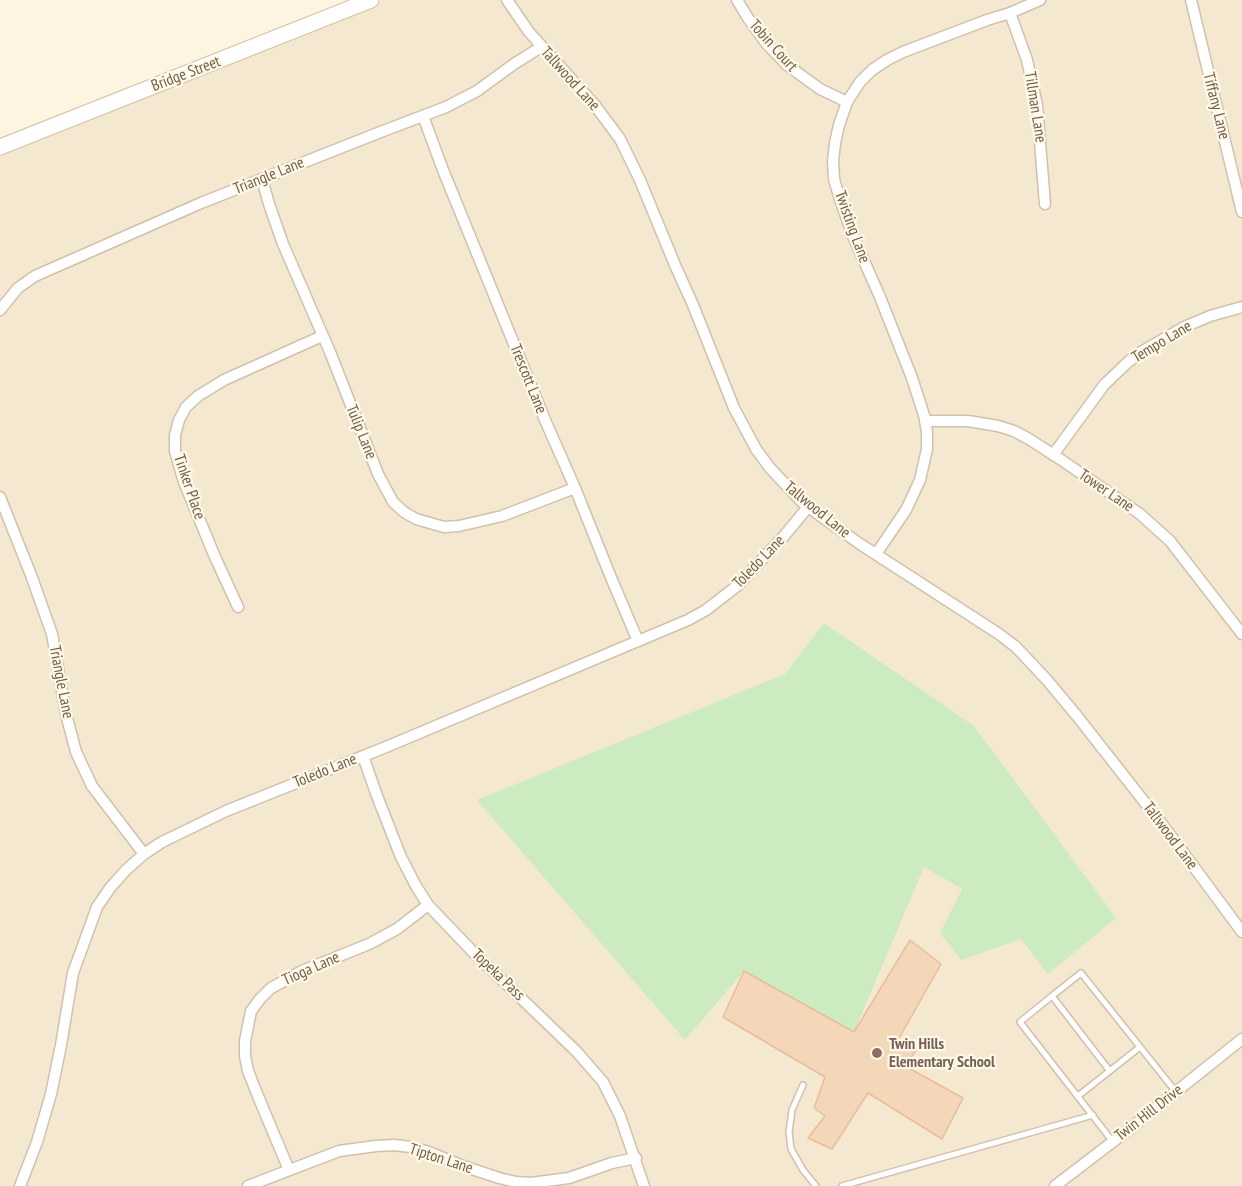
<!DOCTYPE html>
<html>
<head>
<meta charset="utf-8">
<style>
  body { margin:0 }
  canvas { display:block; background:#fdf5e2 }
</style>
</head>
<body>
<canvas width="1242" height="1186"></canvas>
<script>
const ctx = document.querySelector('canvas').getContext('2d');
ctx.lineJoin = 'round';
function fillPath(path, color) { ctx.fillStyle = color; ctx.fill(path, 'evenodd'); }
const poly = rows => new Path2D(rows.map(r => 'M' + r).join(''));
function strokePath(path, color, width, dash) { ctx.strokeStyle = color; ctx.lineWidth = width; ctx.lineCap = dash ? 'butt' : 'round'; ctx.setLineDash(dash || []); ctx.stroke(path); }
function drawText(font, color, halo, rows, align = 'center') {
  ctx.font = font + ' "PT Sans Narrow",sans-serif'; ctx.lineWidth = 4.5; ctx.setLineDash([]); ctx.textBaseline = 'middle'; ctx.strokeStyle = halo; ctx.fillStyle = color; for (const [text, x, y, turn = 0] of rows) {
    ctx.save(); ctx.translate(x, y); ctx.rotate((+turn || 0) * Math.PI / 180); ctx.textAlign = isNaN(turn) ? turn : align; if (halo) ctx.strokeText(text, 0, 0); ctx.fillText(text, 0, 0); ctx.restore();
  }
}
fillPath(poly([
  [367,0,1242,0,1242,1186,0,1186,0,147]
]), '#f5e8d0');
fillPath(poly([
  [824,623,974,726,1116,918,1048,974,1021,939,961,960,940,933,962,889,924,867,854,1032,744,971,685,1040,477,800,785,674]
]), '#cdebc0');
const building = poly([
  [910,940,941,964,897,1042,916,1050,905,1066,963,1098,942,1139,868,1093,832,1149,808,1138,825,1116,814,1108,825,1077,723,1017,744,971,854,1032,910,940]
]);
fillPath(building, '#f4d6b9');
strokePath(building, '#e7be98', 1.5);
const service = poly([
  [1052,996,1081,973,1176,1092],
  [1109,1070,1052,996,1020,1022,1113,1142],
  [803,1085,792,1110,789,1132,791,1149,803,1170,816,1186],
  [1078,1096,1140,1047],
  [842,1186,1093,1115]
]);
const minor = poly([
  [507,0,529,32,594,104,620,139,640,180,675,265,693,305,734,408,756,449,770,468,801,501,808,507,860,544,999,634,1016,647,1047,680,1077,716,1168,832,1242,932],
  [737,0,748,18,766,43,787,65,820,89,847,102],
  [1191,0,1242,212],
  [1010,13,1027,60,1037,105,1045,204],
  [423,116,443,170,545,420,575,488,612,580,638,641],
  [262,179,269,204,283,244,330,352,378,474,393,502,404,512,416,519,444,527,459,526,502,516,575,488],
  [0,310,18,288,35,276,201,203,378,133,446,107,477,91,514,64,541,47],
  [925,421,968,421,998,426,1014,431,1029,439,1060,459,1140,514,1170,541,1242,634],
  [1053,455,1104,385,1128,362,1141,352,1184,327,1210,316,1242,307],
  [0,497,31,575,52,634,66,714,76,752,92,786,144,854],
  [876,554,906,510,920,480,927,449,927,432,924,415,912,378,880,297,853,236,839,196,834,179,833,161,835,143,839,125,847,102,860,82,872,70,887,60,903,52,987,20,1010,13,1040,0],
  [238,607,215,557,184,482,175,451,175,435,179,420,186,407,198,396,224,380,322,336],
  [363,756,377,796,401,857,416,886,428,905,473,952,577,1052,603,1082,620,1116,644,1186],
  [289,1170,260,1101,248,1071,245,1056,245,1041,251,1011,260,999,271,988,302,971,369,944,397,929,428,905],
  [20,1186,37,1142,51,1094,61,1045,73,973,97,907,110,888,126,870,144,854,162,842,226,811,386,747,688,620,706,610,737,586,784,536,808,507],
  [248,1186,339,1151,376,1146,394,1145,411,1147,429,1152,463,1166,499,1178,516,1182,531,1183,569,1178,612,1163,636,1158],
  [1055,1186,1132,1127,1242,1039]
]);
const secondary = poly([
  [0,147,371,0]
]);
strokePath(service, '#d1c0ab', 8);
strokePath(minor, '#d1c0ab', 13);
strokePath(secondary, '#d4c0a8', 17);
strokePath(service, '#fff', 5);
strokePath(minor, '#fff', 10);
strokePath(secondary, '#fff', 15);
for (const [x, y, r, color] of [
  [877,1053,6,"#8d6e63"]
]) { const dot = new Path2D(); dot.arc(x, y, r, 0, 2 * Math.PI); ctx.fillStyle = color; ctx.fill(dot); strokePath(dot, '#fff9e9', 2); }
drawText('16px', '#765c47', '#fff9e9', [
  ["Tobin Court",773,46,48],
  ["Bridge Street",186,74,-21],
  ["Tallwood Lane",570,79,48],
  ["Tiffany Lane",1216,106,76],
  ["Tillman Lane",1035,107,81],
  ["Triangle Lane",269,176,-22],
  ["Twisting Lane",852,227,70],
  ["Tempo Lane",1162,342,-31],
  ["Trescott Lane",528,379,68],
  ["Tulip Lane",361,432,68],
  ["Tinker Place",189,487,71],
  ["Tower Lane",1106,491,34],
  ["Tallwood Lane",817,510,39],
  ["Toledo Lane",759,562,-46],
  ["Triangle Lane",61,682,79],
  ["Toledo Lane",325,771,-22],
  ["Tallwood Lane",1170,836,53],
  ["Tioga Lane",311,969,-24],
  ["Topeka Pass",498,975,44],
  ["Twin Hill Drive",1149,1113,-38],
  ["Tipton Lane",441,1159,18]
]);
drawText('bold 16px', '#785e54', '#fff9e9', [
  ["Twin Hills",889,1044],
  ["Elementary School",889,1062]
], 'left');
</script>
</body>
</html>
